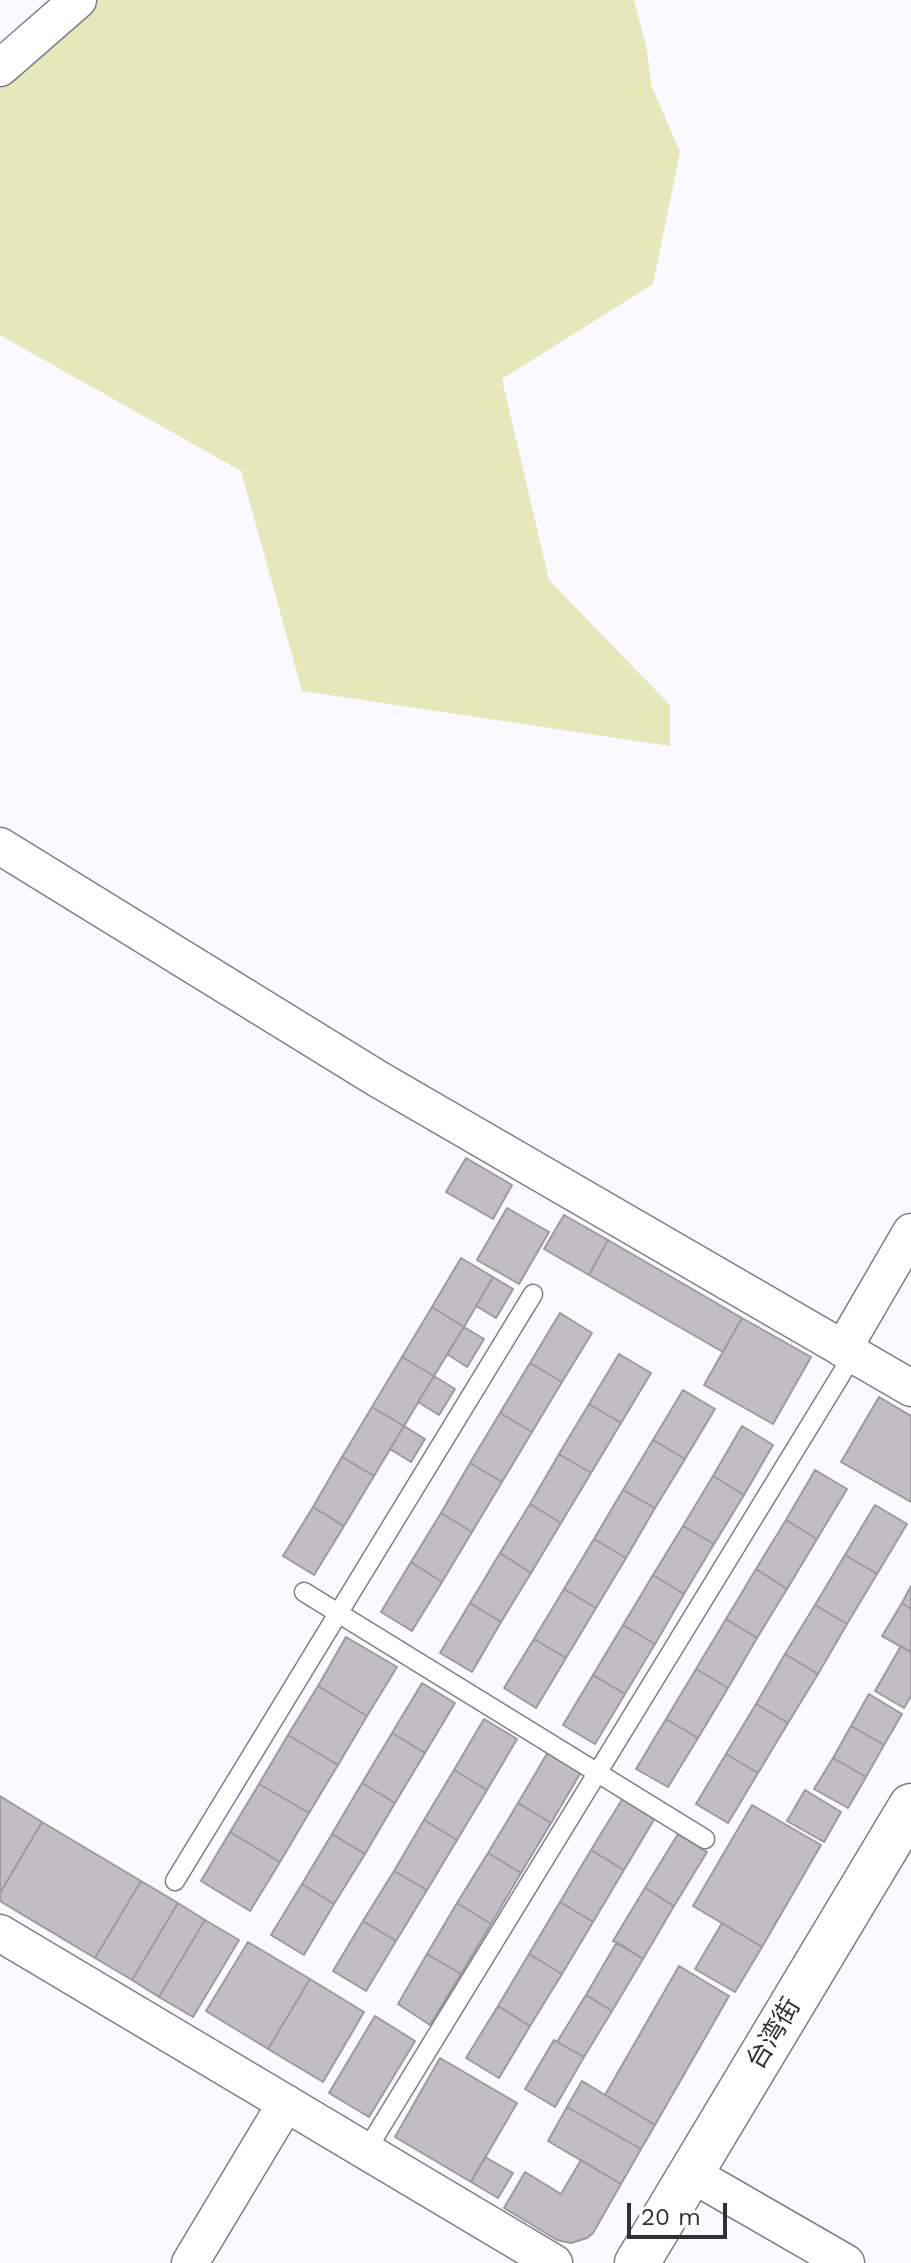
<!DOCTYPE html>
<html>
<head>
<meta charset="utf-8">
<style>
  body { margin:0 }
  #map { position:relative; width:911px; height:2263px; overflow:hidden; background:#f9f9ff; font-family:"Work Sans",sans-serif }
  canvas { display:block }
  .scale { position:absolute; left:627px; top:2203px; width:100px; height:36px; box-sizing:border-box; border:4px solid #313133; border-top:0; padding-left:10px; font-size:24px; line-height:28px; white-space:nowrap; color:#313133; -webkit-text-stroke:6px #fff; paint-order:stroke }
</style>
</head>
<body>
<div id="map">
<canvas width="911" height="2263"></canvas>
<div class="scale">20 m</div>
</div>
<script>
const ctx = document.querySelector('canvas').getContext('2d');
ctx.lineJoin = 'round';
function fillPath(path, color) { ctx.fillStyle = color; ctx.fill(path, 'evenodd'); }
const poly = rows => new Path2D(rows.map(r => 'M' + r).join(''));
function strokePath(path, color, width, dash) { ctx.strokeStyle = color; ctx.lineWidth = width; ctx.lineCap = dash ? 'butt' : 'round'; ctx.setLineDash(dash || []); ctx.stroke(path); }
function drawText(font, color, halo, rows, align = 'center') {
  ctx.font = font + ' "Work Sans","Noto Sans SC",sans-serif'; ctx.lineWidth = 7; ctx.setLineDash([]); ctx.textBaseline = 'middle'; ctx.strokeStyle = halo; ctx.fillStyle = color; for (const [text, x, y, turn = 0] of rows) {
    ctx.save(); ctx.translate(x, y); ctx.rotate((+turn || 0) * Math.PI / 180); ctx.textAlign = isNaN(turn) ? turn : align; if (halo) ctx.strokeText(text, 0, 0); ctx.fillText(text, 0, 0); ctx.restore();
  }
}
fillPath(poly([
  [92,0,634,0,647,50,651,85,680,152,653,284,502,379,549,580,670,705,670,746,302,691,241,471,0,335,0,86,85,11]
]), '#e5e8ba');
const building = poly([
  [466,1158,512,1185,493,1219,446,1192,466,1158],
  [507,1208,549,1232,519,1284,477,1260,507,1208],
  [564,1215,608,1240,589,1275,544,1249,564,1215],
  [608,1240,742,1318,723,1352,589,1275,608,1240],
  [461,1258,493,1277,464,1327,432,1307,461,1258],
  [493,1277,513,1289,496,1318,476,1306,493,1277],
  [432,1307,464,1327,434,1376,402,1357,432,1307],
  [560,1313,592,1333,562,1382,530,1363,560,1313],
  [742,1318,811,1357,773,1424,704,1385,742,1318],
  [464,1327,484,1339,467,1367,447,1354,464,1327],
  [619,1354,651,1373,621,1423,589,1404,619,1354],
  [402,1357,434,1376,404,1426,372,1407,402,1357],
  [530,1363,562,1382,532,1432,500,1413,530,1363],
  [434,1376,455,1389,439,1415,418,1402,434,1376],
  [683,1390,715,1409,685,1459,653,1440,683,1390],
  [879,1397,911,1416,911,1502,841,1462,879,1397],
  [589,1404,621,1423,591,1473,559,1454,589,1404],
  [372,1407,404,1426,374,1476,342,1457,372,1407],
  [500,1413,532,1432,502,1482,470,1463,500,1413],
  [404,1426,425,1439,411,1462,390,1449,404,1426],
  [742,1426,773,1445,744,1495,713,1476,742,1426],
  [653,1440,685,1459,655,1508,623,1490,653,1440],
  [559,1454,591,1473,561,1523,530,1504,559,1454],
  [342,1457,374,1476,344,1526,313,1507,342,1457],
  [470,1463,502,1482,472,1532,441,1513,470,1463],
  [815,1470,847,1489,817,1539,786,1520,815,1470],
  [713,1476,744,1495,714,1544,683,1526,713,1476],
  [623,1490,655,1508,626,1558,594,1539,623,1490],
  [530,1504,561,1523,531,1573,500,1553,530,1504],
  [875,1505,907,1524,877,1574,845,1555,875,1505],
  [313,1507,344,1526,314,1575,283,1556,313,1507],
  [441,1513,472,1532,442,1582,411,1562,441,1513],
  [786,1520,817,1539,787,1589,756,1569,786,1520],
  [683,1526,714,1544,684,1594,653,1575,683,1526],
  [594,1539,626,1558,596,1608,564,1589,594,1539],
  [500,1553,531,1573,501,1622,470,1603,500,1553],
  [845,1555,877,1574,847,1624,815,1605,845,1555],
  [411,1562,442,1582,412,1631,381,1612,411,1562],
  [756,1569,787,1589,757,1638,726,1619,756,1569],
  [653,1575,684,1594,655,1644,623,1625,653,1575],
  [911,1586,911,1609,902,1603,911,1586],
  [564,1589,596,1608,566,1658,534,1639,564,1589],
  [470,1603,501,1622,472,1672,440,1653,470,1603],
  [902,1603,911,1609,911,1652,882,1636,902,1603],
  [815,1605,847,1624,818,1674,785,1654,815,1605],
  [726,1619,757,1638,728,1688,696,1669,726,1619],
  [623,1625,655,1644,625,1694,593,1675,623,1625],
  [346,1637,397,1667,367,1716,318,1686,346,1637],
  [534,1639,566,1658,536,1708,504,1688,534,1639],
  [901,1646,911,1652,911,1696,904,1708,875,1691,901,1646],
  [785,1654,818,1674,788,1723,756,1704,785,1654],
  [696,1669,728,1688,698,1738,666,1719,696,1669],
  [593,1675,625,1694,595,1744,563,1725,593,1675],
  [422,1683,455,1703,425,1753,392,1733,422,1683],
  [318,1686,367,1716,338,1765,288,1735,318,1686],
  [869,1694,902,1714,884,1745,851,1726,869,1694],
  [756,1704,788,1723,758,1773,726,1754,756,1704],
  [484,1719,517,1739,487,1790,454,1770,484,1719],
  [666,1719,698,1738,668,1787,636,1769,666,1719],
  [851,1726,884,1745,866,1777,833,1758,851,1726],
  [392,1733,425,1753,395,1803,362,1783,392,1733],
  [288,1735,338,1765,309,1813,259,1784,288,1735],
  [548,1752,581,1772,551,1823,518,1803,548,1752],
  [726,1754,758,1773,728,1823,696,1804,726,1754],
  [833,1758,866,1777,848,1808,814,1789,833,1758],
  [454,1770,487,1790,457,1840,424,1820,454,1770],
  [362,1783,395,1803,365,1854,332,1834,362,1783],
  [259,1784,309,1813,280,1862,230,1832,259,1784],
  [805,1790,841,1812,824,1842,787,1821,805,1790],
  [0,1796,42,1822,0,1893,0,1796],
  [623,1798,655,1818,624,1870,591,1850,623,1798],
  [518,1803,551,1823,521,1873,488,1853,518,1803],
  [752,1805,821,1845,762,1947,693,1906,752,1805],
  [424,1820,457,1840,427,1890,394,1871,424,1820],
  [42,1822,141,1881,95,1958,0,1901,0,1893,42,1822],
  [230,1832,280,1862,250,1911,201,1881,230,1832],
  [332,1834,365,1854,334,1904,302,1884,332,1834],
  [678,1834,707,1852,674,1906,645,1888,678,1834],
  [591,1850,624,1870,593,1922,560,1902,591,1850],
  [488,1853,521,1873,491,1924,457,1903,488,1853],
  [394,1871,427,1890,396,1941,363,1921,394,1871],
  [141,1881,178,1903,132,1980,95,1958,141,1881],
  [302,1884,334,1904,304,1955,271,1935,302,1884],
  [645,1888,674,1906,643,1959,613,1941,645,1888],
  [560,1902,593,1922,562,1974,529,1954,560,1902],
  [178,1903,205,1920,159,1997,132,1980,178,1903],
  [457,1903,491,1924,461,1974,427,1954,457,1903],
  [205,1920,239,1940,193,2017,159,1997,205,1920],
  [363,1921,396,1941,366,1991,333,1971,363,1921],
  [722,1923,762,1947,735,1992,695,1969,722,1923],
  [248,1942,310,1979,268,2049,206,2011,248,1942],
  [617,1942,643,1959,612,2011,586,1995,617,1942],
  [427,1954,461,1974,430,2025,398,2004,427,1954],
  [529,1954,562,1974,530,2026,498,2006,529,1954],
  [679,1966,729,1996,655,2125,605,2095,679,1966],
  [310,1979,364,2012,323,2082,268,2049,310,1979],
  [586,1995,612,2011,584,2057,557,2042,586,1995],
  [498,2006,530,2026,499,2078,466,2058,498,2006],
  [375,2016,415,2041,369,2117,329,2093,375,2016],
  [554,2040,584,2057,555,2107,525,2089,554,2040],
  [440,2058,517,2103,471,2182,395,2137,440,2058],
  [582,2081,655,2125,641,2149,567,2107,582,2081],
  [567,2107,641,2149,621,2184,548,2141,567,2107],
  [485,2157,513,2173,498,2198,471,2182,485,2157],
  [581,2160,621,2184,593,2233,587,2238,571,2243,557,2240,504,2208,525,2172,561,2194,581,2160]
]);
fillPath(building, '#c1bec3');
strokePath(building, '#9d9a9f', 2);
const lane = poly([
  [304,1592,705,1839],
  [175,1881,533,1294],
  [366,2151,853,1355]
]);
const street = poly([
  [0,68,78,0],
  [0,846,378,1079,911,1388],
  [843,1349,911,1232],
  [0,1933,554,2263],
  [690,2173,846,2263],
  [190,2263,286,2103]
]);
const secondary = poly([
  [637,2263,911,1806]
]);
strokePath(lane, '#7e7e84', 21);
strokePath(street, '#7e7e84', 39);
strokePath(secondary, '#7e7e84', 47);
strokePath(lane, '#fff', 18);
strokePath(street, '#fff', 36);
strokePath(secondary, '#fff', 44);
drawText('26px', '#313133', '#fff', [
  ["台湾街",774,2034,-59]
]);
</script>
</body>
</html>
